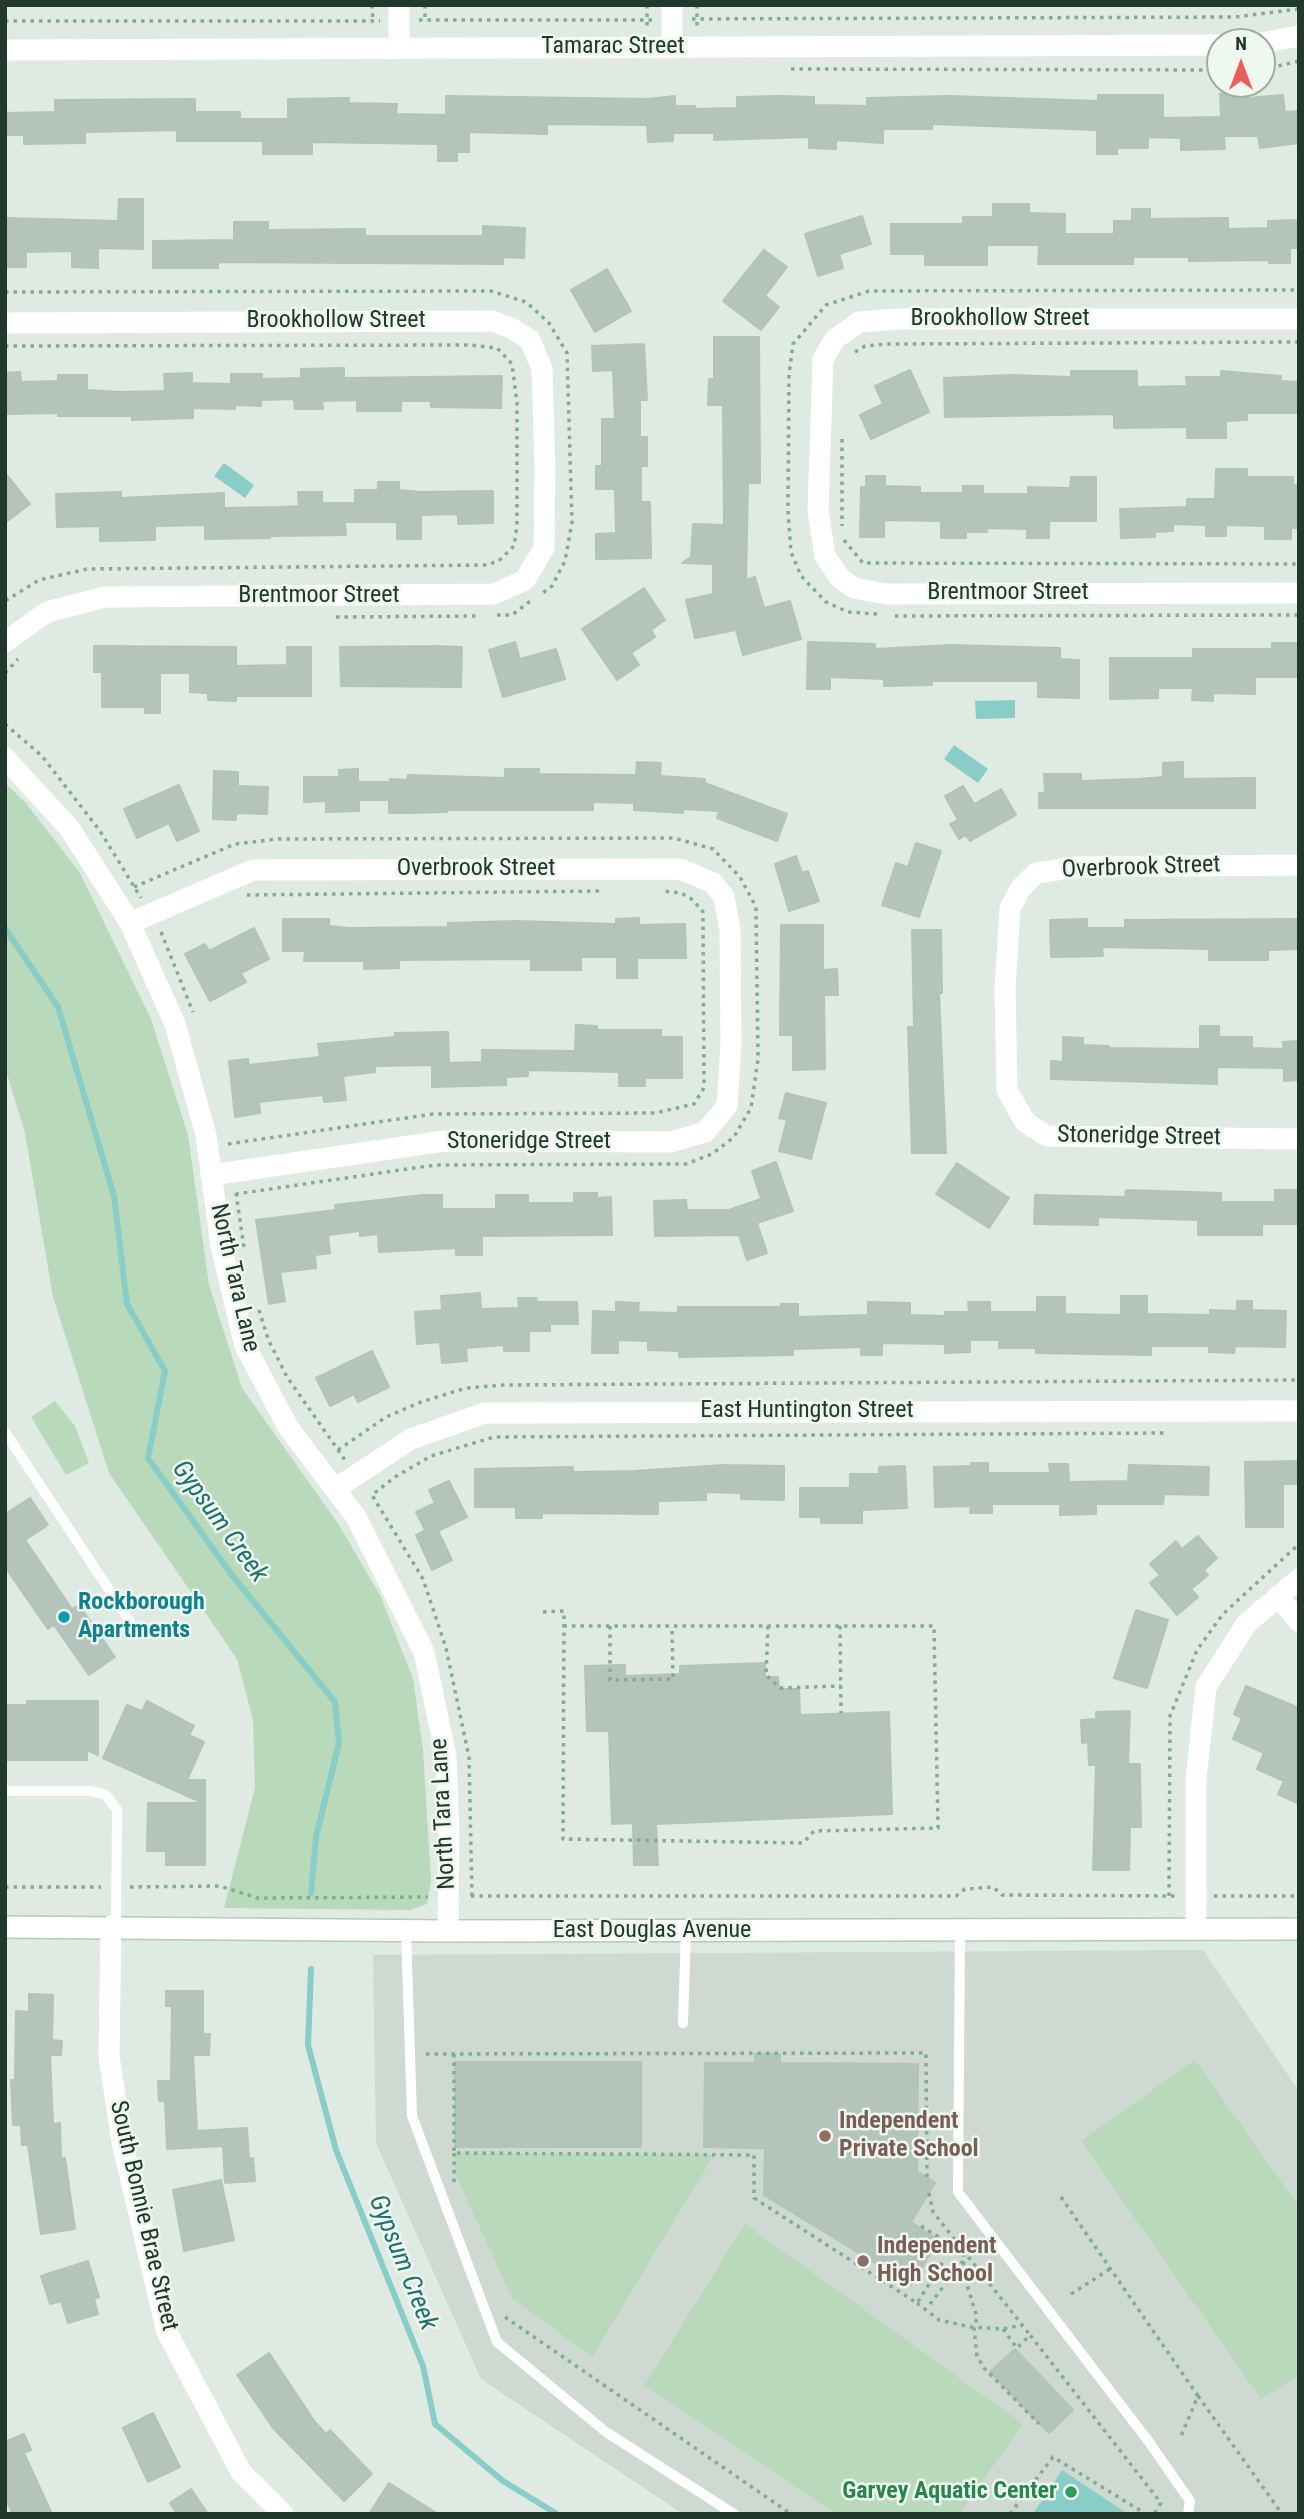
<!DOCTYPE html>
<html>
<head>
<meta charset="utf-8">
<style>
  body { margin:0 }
  #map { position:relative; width:1304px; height:2519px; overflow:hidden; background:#dfeae2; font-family:"Roboto Condensed",sans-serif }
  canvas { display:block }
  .frame { position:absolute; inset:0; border:7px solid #21392d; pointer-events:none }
  .north { position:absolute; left:1206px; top:28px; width:70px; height:70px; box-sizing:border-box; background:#eff7f1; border:2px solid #9daba3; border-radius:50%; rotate:0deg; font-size:19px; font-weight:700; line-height:28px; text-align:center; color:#21392d }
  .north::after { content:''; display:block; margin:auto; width:24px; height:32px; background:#ec5c5b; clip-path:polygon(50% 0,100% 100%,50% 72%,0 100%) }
</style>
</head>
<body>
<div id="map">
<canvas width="1304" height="2519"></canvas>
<div class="frame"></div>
<div class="north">N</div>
</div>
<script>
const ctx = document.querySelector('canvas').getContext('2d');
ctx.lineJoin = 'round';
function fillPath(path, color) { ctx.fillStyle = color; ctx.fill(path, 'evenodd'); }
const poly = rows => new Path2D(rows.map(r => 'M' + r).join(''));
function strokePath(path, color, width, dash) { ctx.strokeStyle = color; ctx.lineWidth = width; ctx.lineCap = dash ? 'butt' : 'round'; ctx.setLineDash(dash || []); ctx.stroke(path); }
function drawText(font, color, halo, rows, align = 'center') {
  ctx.font = font + ' "Roboto Condensed",sans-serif'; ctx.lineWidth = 5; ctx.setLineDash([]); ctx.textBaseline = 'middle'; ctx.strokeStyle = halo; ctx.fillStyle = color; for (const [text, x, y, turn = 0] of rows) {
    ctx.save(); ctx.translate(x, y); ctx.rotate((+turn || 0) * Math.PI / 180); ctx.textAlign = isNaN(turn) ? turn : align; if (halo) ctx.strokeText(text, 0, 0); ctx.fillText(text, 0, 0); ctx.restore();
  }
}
fillPath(poly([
  [1203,1950,1299,2091,1299,2514,683,2514,481,2379,376,2143,373,1955]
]), '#cdd9d1');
fillPath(poly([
  [5,783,25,802,80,873,151,1019,188,1135,209,1285,242,1388,339,1525,381,1597,413,1679,423,1750,431,1881,427,1904,410,1910,224,1908,255,1788,253,1720,237,1659,109,1473,53,1297,25,1133,5,1067],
  [55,1401,75,1426,89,1463,66,1475,31,1417],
  [1195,2060,1299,2207,1299,2375,1261,2399,1081,2141],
  [454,2153,714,2155,592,2357,512,2298,454,2171],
  [745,2224,1023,2424,959,2514,836,2514,645,2385]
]), '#b8daba');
fillPath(poly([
  [224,463,254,485,245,498,214,476],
  [1015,700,1015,718,976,719,975,701],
  [954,745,988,769,978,783,944,759],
  [1062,2470,1128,2514,1033,2514]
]), '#89cdc8');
strokePath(poly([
  [5,928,58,1007,114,1196,127,1304,165,1371,148,1458,231,1574,335,1702,339,1743,316,1837,311,1893],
  [311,1969,308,2045,336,2150,423,2366,435,2424,503,2481,557,2514]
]), '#89cdc8', 6);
const building = poly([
  [1220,94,1236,94,1236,99,1283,95,1285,112,1299,111,1299,143,1260,148,1258,136,1224,136,1225,149,1181,150,1181,138,1148,137,1148,148,1117,148,1117,154,1097,154,1097,130,932,124,932,129,883,129,883,143,836,140,836,149,809,148,809,137,714,140,714,133,673,133,673,141,648,142,647,125,547,124,547,134,469,132,469,152,457,152,457,161,438,161,438,144,312,142,312,154,263,154,263,141,177,141,177,130,85,132,85,143,24,144,24,135,5,135,5,113,55,112,55,100,195,99,195,112,240,112,240,119,288,119,288,99,349,98,349,103,397,104,396,114,446,115,446,96,647,99,675,96,675,106,695,106,695,109,737,108,737,97,778,96,814,97,814,105,867,106,867,98,949,96,1098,101,1098,95,1163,95,1163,118,1221,117,1220,94],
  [119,199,143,199,143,249,98,248,98,268,72,267,72,251,26,252,26,267,5,267,5,218,118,221,119,199],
  [993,204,1029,204,1029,213,1065,214,1065,234,1114,234,1114,221,1132,221,1132,209,1150,209,1150,219,1228,218,1228,229,1268,228,1268,221,1299,220,1299,248,1290,248,1290,263,1269,263,1269,260,1189,261,1189,257,1133,257,1133,264,1038,264,1039,245,987,245,987,265,925,265,925,254,891,254,891,224,963,224,963,217,993,217,993,204],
  [862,216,871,244,839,254,843,268,818,276,805,234,862,216],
  [234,222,268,222,268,230,365,229,365,236,483,236,483,226,525,228,524,258,503,257,503,264,218,262,218,268,153,268,153,241,234,240,234,222],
  [764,250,787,267,765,296,779,307,761,330,723,301,764,250],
  [607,269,631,311,595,332,571,290,607,269],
  [714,337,759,337,760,483,748,483,746,580,755,577,764,608,790,601,801,639,743,655,736,630,695,638,686,600,713,594,713,564,682,563,691,557,693,524,724,525,723,405,708,405,709,379,714,379,714,337],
  [644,344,647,400,640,400,640,437,647,437,647,466,641,466,641,502,650,502,651,558,596,559,596,534,616,533,615,489,596,489,596,466,602,466,602,419,615,419,613,370,593,371,592,346,644,344],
  [344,368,344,378,502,376,501,408,431,407,431,401,401,401,401,411,357,411,357,400,322,401,323,409,295,409,294,399,261,400,261,406,235,405,235,409,193,408,193,418,132,420,132,416,58,416,58,413,5,414,5,373,20,372,21,382,58,381,58,375,87,375,87,390,120,392,165,391,164,374,192,373,192,383,231,384,231,374,262,374,262,379,301,378,301,369,344,368],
  [910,370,929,412,871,439,860,415,883,404,875,386,910,370],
  [1071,371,1137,371,1137,387,1187,386,1186,377,1221,377,1221,371,1281,376,1281,381,1299,382,1299,413,1247,413,1247,420,1226,421,1226,438,1187,438,1187,427,1114,428,1114,414,945,417,944,378,1011,375,1071,377,1071,371],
  [1216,469,1247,469,1247,477,1293,477,1293,485,1299,485,1299,528,1291,528,1291,539,1265,539,1265,526,1226,525,1226,536,1206,536,1206,525,1173,524,1173,531,1155,532,1155,537,1121,538,1120,509,1187,507,1187,499,1215,499,1216,469],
  [5,473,30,504,5,523,5,473],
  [866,476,885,476,885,486,920,487,920,493,963,493,963,486,983,486,983,494,1028,494,1028,487,1070,488,1071,477,1096,477,1096,521,1049,521,1049,538,1027,538,1027,529,987,528,987,532,966,532,966,538,941,538,941,521,884,520,884,537,860,537,861,487,866,487,866,476],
  [378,482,399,482,399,490,421,492,493,491,493,523,458,524,458,514,421,515,421,539,397,539,397,522,345,522,346,535,270,536,270,538,205,539,205,525,155,526,155,540,100,541,100,526,57,527,56,494,121,492,121,498,224,493,224,508,280,507,299,506,298,492,322,492,322,503,355,503,355,490,378,490,378,482],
  [644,588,665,620,651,630,655,637,631,653,639,665,617,680,582,629,644,588],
  [515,642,520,659,556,649,565,679,503,697,489,650,515,642],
  [808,642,875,644,875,649,951,645,1060,648,1060,659,1079,660,1079,698,1038,697,1038,681,932,681,932,685,884,686,884,679,830,677,830,689,807,689,808,642],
  [1272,643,1299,643,1299,677,1255,677,1255,694,1213,693,1213,701,1192,700,1193,688,1158,688,1158,698,1110,699,1110,658,1193,658,1193,649,1272,649,1272,643],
  [94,646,236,647,236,666,287,665,287,647,311,647,311,696,236,696,236,701,208,700,208,693,190,692,190,673,160,673,160,713,145,713,145,707,102,707,102,672,94,672,94,646],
  [436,646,462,647,461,687,341,686,340,647,436,646],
  [637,762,661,763,660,776,705,779,705,783,787,814,777,841,717,818,719,811,683,809,683,813,634,810,634,803,593,802,593,810,447,810,447,812,408,813,389,813,389,800,359,800,359,811,326,812,326,801,304,802,304,777,339,777,339,770,358,769,358,782,390,782,390,779,407,780,408,775,505,778,505,769,539,769,539,774,636,775,637,762],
  [1183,762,1183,779,1255,778,1255,808,1039,808,1039,793,1045,793,1044,774,1081,774,1081,781,1139,779,1163,777,1163,763,1183,762],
  [214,771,238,772,238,786,268,787,267,814,236,813,236,820,213,819,214,771],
  [179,785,199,831,177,841,169,823,137,838,124,809,179,785],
  [963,786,974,804,1001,789,1016,815,970,841,966,835,959,839,950,824,958,820,945,796,963,786],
  [916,843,941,851,919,917,882,905,896,863,908,867,916,843],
  [796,856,802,873,808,871,819,901,789,911,775,864,796,856],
  [639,918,639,925,685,924,686,958,637,958,637,978,617,978,617,957,581,957,581,970,531,970,531,959,399,960,399,968,364,969,364,961,304,961,305,951,283,951,283,919,329,919,329,926,349,928,448,927,448,923,516,921,616,924,616,919,639,918],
  [1087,919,1087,928,1125,928,1125,920,1299,919,1299,949,1268,950,1268,960,1209,960,1209,949,1102,947,1103,956,1051,957,1050,920,1087,919],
  [781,925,823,925,823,970,837,969,838,995,824,995,825,1069,793,1070,793,1035,780,1035,781,925],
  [254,928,269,959,241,973,246,982,210,1001,185,954,205,944,209,951,254,928],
  [912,930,941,930,942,993,939,993,946,1153,912,1153,908,1027,914,1027,912,930],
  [576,1025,597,1026,597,1030,661,1030,661,1037,682,1037,682,1078,645,1078,645,1086,619,1086,619,1072,528,1070,528,1076,506,1077,506,1085,432,1087,432,1065,375,1066,375,1072,343,1076,346,1100,324,1102,323,1095,259,1102,260,1113,235,1117,229,1061,248,1059,249,1065,320,1057,318,1044,395,1037,395,1033,448,1032,449,1063,482,1062,482,1050,575,1051,576,1025],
  [1200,1026,1219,1026,1219,1037,1252,1037,1252,1048,1283,1049,1283,1042,1299,1041,1299,1080,1284,1081,1284,1068,1217,1067,1217,1084,1051,1079,1051,1061,1063,1062,1063,1037,1083,1038,1083,1045,1109,1046,1109,1048,1200,1049,1200,1026],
  [786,1093,826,1103,811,1159,779,1151,787,1120,779,1118,786,1093],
  [776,1162,793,1211,757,1223,767,1253,747,1260,739,1235,655,1236,654,1201,686,1200,687,1210,729,1210,761,1199,752,1171,776,1162],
  [957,1163,1009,1198,989,1228,936,1194,957,1163],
  [1126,1190,1221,1193,1221,1202,1275,1202,1275,1190,1299,1190,1299,1224,1262,1224,1262,1235,1198,1235,1198,1220,1098,1217,1098,1225,1034,1224,1035,1195,1125,1197,1126,1190],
  [574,1193,597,1193,597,1198,611,1197,612,1235,482,1236,482,1255,456,1255,456,1248,379,1252,378,1234,360,1236,360,1231,328,1235,330,1253,315,1255,316,1268,280,1272,285,1301,269,1304,256,1220,336,1210,335,1205,423,1195,442,1195,442,1209,496,1209,496,1195,528,1195,528,1203,574,1203,574,1193],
  [480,1293,481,1309,519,1308,518,1298,536,1298,537,1302,577,1302,578,1324,550,1324,550,1331,529,1331,529,1351,504,1351,504,1345,466,1348,467,1361,442,1363,440,1342,417,1344,415,1312,442,1310,441,1296,480,1293],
  [1121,1296,1147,1296,1147,1314,1210,1315,1210,1310,1237,1311,1237,1301,1252,1301,1252,1310,1286,1311,1285,1347,1235,1346,1234,1353,1209,1352,1209,1346,1151,1346,1151,1355,1036,1353,1036,1348,999,1348,999,1340,970,1340,970,1352,945,1353,945,1344,882,1343,882,1355,861,1355,861,1347,793,1349,793,1355,679,1357,679,1351,648,1350,648,1341,618,1340,618,1353,592,1353,593,1311,616,1312,616,1302,639,1303,638,1312,678,1313,678,1307,781,1307,781,1304,798,1304,798,1317,868,1315,868,1302,910,1303,910,1315,945,1316,945,1312,969,1312,968,1302,990,1302,990,1312,1037,1312,1037,1297,1065,1297,1065,1314,1121,1315,1121,1296],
  [372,1351,389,1387,358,1402,354,1394,330,1406,316,1378,372,1351],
  [1299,1461,1299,1484,1283,1484,1283,1527,1246,1527,1245,1462,1299,1461],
  [971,1463,988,1463,988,1473,1050,1473,1049,1464,1068,1464,1069,1482,1128,1481,1129,1465,1209,1467,1208,1495,1164,1494,1163,1504,1096,1504,1096,1514,1060,1515,1060,1504,992,1504,992,1513,970,1513,971,1506,935,1507,934,1467,971,1466,971,1463],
  [724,1465,784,1466,784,1500,741,1499,741,1493,706,1492,706,1500,658,1501,658,1514,542,1513,542,1518,516,1518,516,1507,475,1507,475,1469,573,1467,573,1472,634,1471,724,1465],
  [905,1466,907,1508,862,1510,862,1523,821,1523,821,1517,800,1517,800,1488,850,1488,850,1474,879,1474,879,1467,905,1466],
  [449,1481,467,1517,438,1531,452,1560,432,1570,416,1535,425,1530,416,1512,435,1503,429,1490,449,1481],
  [30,1498,48,1525,25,1540,72,1609,79,1605,115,1657,89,1675,54,1625,48,1629,5,1567,5,1514,30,1498],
  [1198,1536,1217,1558,1204,1570,1208,1575,1191,1589,1198,1597,1177,1615,1150,1583,1160,1575,1150,1564,1176,1541,1182,1549,1198,1536],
  [1136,1610,1168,1620,1147,1688,1114,1678,1136,1610],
  [765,1663,765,1677,778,1677,779,1689,799,1689,800,1715,889,1712,892,1814,656,1824,658,1865,634,1865,633,1823,612,1824,609,1731,587,1731,585,1666,625,1665,625,1676,680,1674,680,1666,765,1663],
  [1246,1686,1299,1708,1299,1804,1278,1794,1284,1781,1257,1769,1264,1753,1233,1739,1242,1718,1234,1714,1246,1686],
  [27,1701,98,1701,98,1755,87,1750,87,1760,5,1760,5,1705,27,1705,27,1701],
  [147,1701,194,1726,189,1735,204,1742,187,1780,205,1780,205,1865,166,1865,166,1851,147,1851,148,1803,203,1803,103,1758,127,1705,142,1711,147,1701],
  [1130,1711,1128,1764,1140,1764,1141,1827,1130,1827,1129,1870,1093,1870,1096,1765,1089,1765,1088,1742,1082,1743,1081,1720,1096,1719,1096,1712,1130,1711],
  [166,1991,203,1991,203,2034,210,2034,209,2055,193,2055,197,2131,247,2128,249,2159,253,2158,255,2181,225,2183,223,2146,167,2149,165,2101,159,2101,158,2081,171,2081,172,2006,166,2006,166,1991],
  [29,1994,53,1995,52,2040,62,2041,61,2055,50,2055,53,2124,60,2123,61,2159,65,2158,75,2229,41,2234,28,2145,22,2145,21,2125,13,2125,11,2080,15,2080,16,2011,29,2012,29,1994],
  [755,2054,780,2054,780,2063,918,2064,917,2171,935,2183,911,2222,939,2240,911,2285,764,2195,765,2148,704,2147,705,2063,755,2063,755,2054],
  [455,2062,641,2062,641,2147,455,2147,455,2062],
  [221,2180,234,2240,184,2251,173,2190,221,2180],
  [88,2261,99,2297,94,2299,98,2314,68,2323,61,2301,50,2304,41,2276,88,2261],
  [1015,2349,1073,2410,1049,2433,990,2372,1015,2349],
  [269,2353,315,2422,326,2434,330,2430,372,2474,344,2501,273,2428,237,2375,269,2353],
  [153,2413,180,2467,148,2482,123,2428,153,2413],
  [24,2434,31,2450,24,2453,52,2514,13,2514,5,2498,5,2442,24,2434],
  [389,2483,438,2514,369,2514,389,2483],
  [191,2489,208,2514,177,2514,170,2503,191,2489]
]);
fillPath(building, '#b5c4bb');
strokePath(building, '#b2c3b8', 2);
const secondary = poly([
  [5,1927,448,1931,1299,1929]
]);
strokePath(secondary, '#b3c9bc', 24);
strokePath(poly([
  [372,5,373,21],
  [425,5,425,20],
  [647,5,647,28],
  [697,5,697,26],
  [692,19,1235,17,1299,9],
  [419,20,653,20],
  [5,21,380,21],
  [791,69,1220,70],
  [1262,70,1299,61],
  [5,292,491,291,526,302,549,323,567,353,572,522,565,561,552,586,540,595],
  [5,346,470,345,497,348,512,364,517,403,517,526,514,546,501,559,488,565,87,569,39,580,5,601],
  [855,352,865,346,889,344,1299,342],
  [842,439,842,526],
  [844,540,863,563,1299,564],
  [877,614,848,612,826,602,801,576,791,552,788,511,789,375,793,344,826,305,869,291,1299,290],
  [497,615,512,615,533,599],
  [895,616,1299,615],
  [336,617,479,616],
  [5,673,18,659],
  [5,724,42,756,100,831,141,898],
  [134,887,235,844,278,839,674,838,713,849,740,877,756,907,758,1059,751,1108,734,1137,712,1154,686,1164,435,1165,236,1194],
  [247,895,599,891],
  [161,932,193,1012],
  [228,1144,433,1114,655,1113,694,1104,704,1088,703,912,693,900,681,893,663,891],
  [236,1193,244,1248],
  [259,1310,268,1339,287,1377,345,1460],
  [338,1450,386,1417,421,1402,466,1388,505,1385,1299,1380],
  [543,1612,564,1611,563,1839,803,1843,814,1831,938,1828,934,1626,564,1626],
  [610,1626,610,1680,673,1679,672,1626],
  [768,1626,766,1675,780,1688,841,1686],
  [840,1626,841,1713],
  [5,1887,101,1887],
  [130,1887,220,1886,257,1898,428,1897],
  [471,1896,956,1896,965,1889,993,1887,1002,1895,1178,1896],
  [472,1896,469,1757,446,1648,423,1579,372,1495,395,1477,431,1456,494,1437,1164,1433],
  [1169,1896,1170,1716,1197,1650,1223,1614,1299,1544],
  [1214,1896,1299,1896],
  [426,2054,926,2053,927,2177],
  [454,2054,454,2153,754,2155,754,2198,917,2303,943,2262],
  [454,2153,454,2182],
  [929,2193,933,2212,1030,2335],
  [1061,2197,1198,2396,1181,2436],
  [921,2226,964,2253,963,2272,977,2317,974,2328,977,2356,984,2368,1039,2424],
  [1071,2294,1110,2269],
  [917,2303,939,2320,971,2327,1003,2329,1022,2325],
  [930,2304,963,2261],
  [505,2317,791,2514],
  [1003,2329,1017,2348,1030,2335,1161,2503,1154,2514],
  [1198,2396,1282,2514],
  [1010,2514,1053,2457,1146,2514]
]), '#81ac94', 3.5, [3.5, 5]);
strokePath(poly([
  [5,1432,133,1626],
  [5,1791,91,1791,106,1795,117,1810,116,1926],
  [960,1929,958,2192,1149,2442,1190,2501,1188,2514],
  [406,1931,412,2116,497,2342,606,2432,734,2514],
  [683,2023,686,1931]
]), '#fff', 10);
strokePath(poly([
  [1262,43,1299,36],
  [672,46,672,5],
  [399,48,399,5],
  [5,50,1220,45],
  [1299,319,898,319,859,322,835,339,823,359,818,511,825,556,840,578,854,588,886,594,1299,593],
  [5,323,492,321,511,328,530,340,542,369,545,469,544,548,525,580,494,594,105,597,47,612,5,642],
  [5,758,70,829,130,923,175,1024,206,1135,221,1246,245,1346,288,1427,356,1517,424,1652,446,1756,449,1837,448,1931],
  [1299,865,1076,867,1036,873,1021,888,1010,908,1005,989,1007,1090,1025,1122,1047,1136,1299,1139],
  [130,923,253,870,680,869,713,883,724,897,730,929,731,1044,727,1106,705,1132,671,1142,444,1141,211,1175],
  [335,1489,411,1439,485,1413,1299,1411],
  [1278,1596,1299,1622],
  [111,1926,109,2056,122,2142,167,2332,241,2472,283,2514],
  [1196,1929,1196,1779,1206,1687,1247,1623,1299,1579]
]), '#fff', 21);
strokePath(secondary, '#fff', 21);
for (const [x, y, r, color] of [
  [64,1617,7,"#0f9aa8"],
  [825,2136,7,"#8d6e63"],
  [863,2261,7,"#8d6e63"],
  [1071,2492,7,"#2e9e5b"]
]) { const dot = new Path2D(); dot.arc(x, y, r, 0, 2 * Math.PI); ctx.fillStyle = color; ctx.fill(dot); strokePath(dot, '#eff7f1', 2.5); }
drawText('24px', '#21392d', '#eff7f1', [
  ["Tamarac Street",613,47],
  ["Brookhollow Street",1000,319],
  ["Brookhollow Street",336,321],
  ["Brentmoor Street",1008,593],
  ["Brentmoor Street",319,596],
  ["Overbrook Street",1141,868,-2],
  ["Overbrook Street",476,869],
  ["Stoneridge Street",1139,1137,1],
  ["Stoneridge Street",529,1142],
  ["North Tara Lane",234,1278,77],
  ["East Huntington Street",807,1411],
  ["North Tara Lane",444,1814,-93],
  ["East Douglas Avenue",652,1931],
  ["South Bonnie Brae Street",143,2216,77]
]);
drawText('bold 24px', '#0d838f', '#eff7f1', [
  ["Rockborough",78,1603],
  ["Apartments",78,1631]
], 'left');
drawText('bold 24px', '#785e54', '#eff7f1', [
  ["Independent",839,2122],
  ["Private School",839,2150],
  ["Independent",877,2247],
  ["High School",877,2275]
], 'left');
drawText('bold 24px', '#27864d', '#eff7f1', [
  ["Garvey Aquatic Center",1057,2492]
], 'right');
drawText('italic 26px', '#1e726c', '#eff7f1', [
  ["Gypsum Creek",219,1522,54],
  ["Gypsum Creek",402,2263,68]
]);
</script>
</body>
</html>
